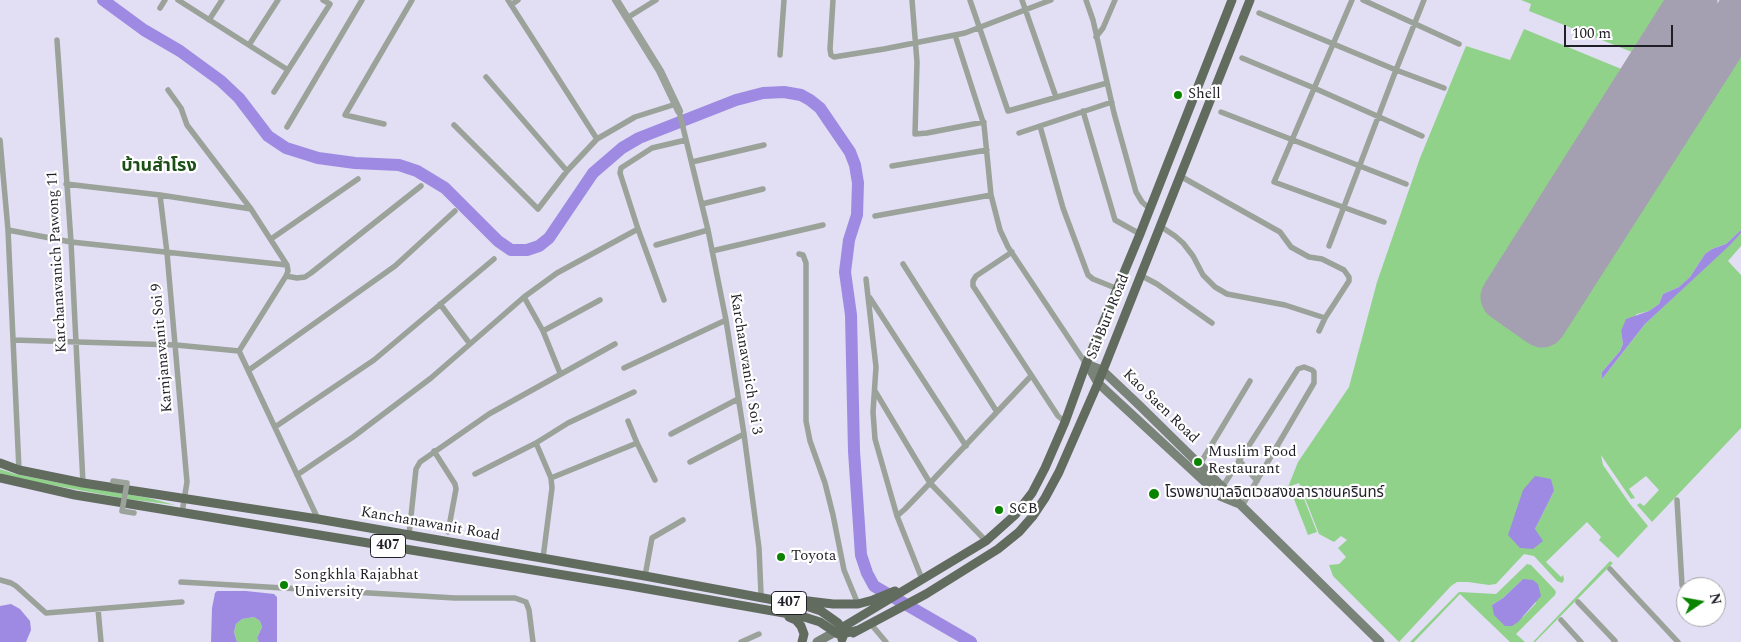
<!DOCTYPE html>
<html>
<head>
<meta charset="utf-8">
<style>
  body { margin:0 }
  #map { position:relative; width:1741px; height:642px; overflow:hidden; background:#e2def4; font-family:Spectral,serif }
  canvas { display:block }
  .north { position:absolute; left:1676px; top:577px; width:50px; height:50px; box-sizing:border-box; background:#fff; border:1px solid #a6a5a8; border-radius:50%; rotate:78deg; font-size:14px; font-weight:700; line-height:20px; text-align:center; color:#201e26 }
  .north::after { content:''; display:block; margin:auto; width:18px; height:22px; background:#0a8400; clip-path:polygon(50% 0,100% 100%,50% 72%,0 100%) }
  .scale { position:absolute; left:1564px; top:25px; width:109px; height:22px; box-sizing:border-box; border:2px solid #201e26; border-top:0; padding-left:6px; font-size:15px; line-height:18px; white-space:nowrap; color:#201e26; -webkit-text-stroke:4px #fff; paint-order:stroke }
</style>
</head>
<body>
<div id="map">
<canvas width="1741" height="642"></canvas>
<div class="north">N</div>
<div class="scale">100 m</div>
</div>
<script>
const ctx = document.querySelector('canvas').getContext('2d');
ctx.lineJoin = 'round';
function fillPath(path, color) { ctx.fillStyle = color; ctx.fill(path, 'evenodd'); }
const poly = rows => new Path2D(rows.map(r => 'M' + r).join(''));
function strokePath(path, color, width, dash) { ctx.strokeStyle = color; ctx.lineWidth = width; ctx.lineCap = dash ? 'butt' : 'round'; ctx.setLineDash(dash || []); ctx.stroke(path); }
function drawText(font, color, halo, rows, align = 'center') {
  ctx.font = font + ' Spectral,"Noto Sans Thai",serif'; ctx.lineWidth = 4.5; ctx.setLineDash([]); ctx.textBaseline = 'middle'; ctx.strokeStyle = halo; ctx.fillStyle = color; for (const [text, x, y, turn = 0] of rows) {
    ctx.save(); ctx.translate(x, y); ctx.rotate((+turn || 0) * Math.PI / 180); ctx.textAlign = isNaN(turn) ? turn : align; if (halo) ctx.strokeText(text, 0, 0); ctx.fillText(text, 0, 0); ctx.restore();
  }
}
fillPath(poly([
  [1521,0,1683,0,1649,54,1642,56,1529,11,1531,4],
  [1741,21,1741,230,1726,244,1712,249,1705,254,1690,277,1679,287,1663,294,1659,304,1649,311,1637,314,1621,331,1623,344,1620,351,1602,372,1602,379,1645,324,1741,233,1741,246,1728,261,1741,275,1741,428,1652,522,1637,505,1640,503,1644,506,1659,490,1646,476,1629,489,1635,498,1631,499,1601,455,1603,465,1630,504,1648,526,1618,558,1599,540,1601,537,1587,522,1546,562,1561,577,1563,575,1564,580,1562,583,1557,581,1534,556,1524,554,1496,584,1489,585,1468,582,1457,582,1451,586,1399,642,1333,576,1329,565,1339,564,1346,557,1338,548,1347,540,1341,536,1334,542,1319,534,1299,483,1288,487,1298,462,1349,387,1377,282,1420,158,1466,46,1510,60,1524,29,1631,73,1635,77,1497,297,1544,330],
  [1523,490,1554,491,1535,529],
  [0,469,15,474,60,483,149,498,175,505,127,499,14,478,0,473],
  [1299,486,1317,532,1308,535,1290,489],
  [1610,561,1613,563,1535,642,1533,642],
  [1527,564,1531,565,1554,589,1556,592,1555,595,1516,634,1525,642,1510,642,1460,594,1414,642,1410,642,1459,592,1496,594],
  [1523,579,1536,603,1523,617,1492,605,1503,598],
  [254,617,260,621,262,627,257,638,259,642,237,642,234,632,236,624,242,619]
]), '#91d28a');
fillPath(poly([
  [1741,230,1741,233,1729,246,1645,324,1602,379,1602,372,1620,351,1623,344,1621,331,1626,319,1649,311,1659,304,1663,294,1679,287,1690,277,1705,254,1712,249,1726,244],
  [1535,476,1551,479,1554,491,1535,529,1543,541,1533,549,1520,548,1508,535,1523,490],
  [1523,579,1533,580,1538,584,1541,596,1518,622,1512,626,1505,626,1494,615,1492,605,1503,598],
  [217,591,246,591,274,594,277,597,277,642,259,642,257,638,262,627,260,621,254,617,242,619,236,624,234,632,237,642,211,642,212,608,215,593],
  [11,604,20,609,30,621,31,630,26,642,0,642,0,606]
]), '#9e8ae2');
strokePath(poly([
  [103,0,144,30,180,51,221,81,239,98,268,136,286,148,318,158,355,163,399,165,417,171,445,188,498,241,511,250,527,250,539,246,549,238,593,173,622,148,639,138,736,100,763,93,784,92,801,95,810,100,820,108,850,152,855,165,858,183,857,215,849,240,845,272,851,315,854,451,861,555,867,573,874,586,971,642]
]), '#9e8ae2', 12);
strokePath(poly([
  [1693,0,1505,297,1542,323,1741,12]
]), '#a4a0b2', 49);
strokePath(poly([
  [178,0,288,70],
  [508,0,597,139],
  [833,0,830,49,831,55,834,57,884,49,965,33,1051,0],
  [912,0,917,62,915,134,927,133,984,122],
  [970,0,1008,111,1107,83],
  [1022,0,1056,97],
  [1086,0,1093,20,1114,113,1136,192,1142,202,1150,209],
  [1352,0,1274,182,1384,222],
  [1363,0,1459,44],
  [511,5,518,0],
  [160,8,165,0],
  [1259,13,1396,70,1444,88],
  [627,18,656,0],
  [209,20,222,0],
  [955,35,984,125,991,195,1000,230,1008,247,1086,364],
  [1096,37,1103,28,1115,0],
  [57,40,71,242,83,483],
  [249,45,278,0],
  [780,55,784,0],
  [1242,58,1314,88,1422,136],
  [486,77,567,171],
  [168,90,181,108,187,125,251,209,287,265,288,271,286,276,239,351],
  [274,92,330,4,323,0],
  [679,111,708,230,726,320,744,434,759,548,761,594],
  [1083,111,1115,220,1140,234],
  [1221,112,1406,184],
  [384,124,345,115,412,0],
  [454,125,538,209,567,171,597,139,635,117,676,104],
  [1040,126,1063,208,1088,275,1093,279,1118,289],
  [287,127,362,0],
  [1019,133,1112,102],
  [0,140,8,230,19,470],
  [692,162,764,145],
  [892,166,987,150],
  [66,184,160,195,251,209],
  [160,195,167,253,187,482,182,513],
  [702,204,763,189],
  [875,216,991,195],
  [1160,226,1175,236,1183,243,1193,256,1203,275,1215,287,1227,294,1285,305,1325,318,1349,281,1349,277,1344,270,1322,259,1309,257,1291,247,1280,232,1180,176],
  [8,230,71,242,287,265],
  [271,239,358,179],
  [656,245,708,230],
  [1329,246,1396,70,1424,0],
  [712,251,823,225],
  [1012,252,976,276,973,281,973,286,1058,416,1065,422],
  [799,254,803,255,806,263,806,421,810,441,825,483,833,515,844,570,858,604],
  [903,264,997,412],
  [1140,275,1157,284,1212,323],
  [286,276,297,278,305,277,311,273,421,186],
  [866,279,876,367,873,412,875,439,897,516,922,579],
  [524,297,543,331,560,373],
  [870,298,966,446],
  [664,300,638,229,620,173,621,168,652,148,686,140],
  [440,304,470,344],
  [543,331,600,300],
  [1319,331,1325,318],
  [13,340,176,345,239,351],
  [239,351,318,519],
  [624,368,726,320],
  [249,370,395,266,455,211],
  [875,391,930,483,986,541],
  [628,421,637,443],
  [275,427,374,360,494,259],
  [671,434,738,399],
  [536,443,551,478,552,488,543,558],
  [434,451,455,484,456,489,448,532],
  [1239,460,1257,481],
  [690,462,744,434],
  [1200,464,1250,381],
  [475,474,536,443,568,423,634,392],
  [297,475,353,437,431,378,524,297,557,273,638,229],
  [551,478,637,443,655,480],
  [1223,486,1298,369,1304,367,1312,370,1314,372,1314,383,1242,506],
  [1677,500,1682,585],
  [897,516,905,509,930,483,1031,376],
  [409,535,416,469,420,462,489,414,615,344],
  [1610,569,1678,642],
  [645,576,652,538,683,520],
  [0,580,11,583,16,586,46,613,182,602],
  [181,582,455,598,515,598,526,602,529,610,533,642],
  [1578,602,1615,641,1614,642],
  [98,609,101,642],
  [1561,620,1581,642],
  [870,623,886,642],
  [741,642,759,634]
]), '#9ba29a', 5.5);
strokePath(poly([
  [616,0,660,71,679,111]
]), '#9ba29a', 8);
strokePath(poly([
  [1086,364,1102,370,1139,405,1380,642],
  [1087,364,1098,383,1220,496,1237,503],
  [817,642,835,632]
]), '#798378', 9);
strokePath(poly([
  [0,463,19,470,83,483,318,519,645,576,806,606,821,611,838,623,842,628,844,634,842,639],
  [0,478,75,495,631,586,801,616,820,622,838,634,843,634,858,630],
  [800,600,833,604,858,604,873,600,895,591],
  [789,617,796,620,801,626,804,634,802,642],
  [838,630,986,541,1015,515,1032,493,1045,468,1065,422,1086,364,1140,234,1232,0],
  [853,633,926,594,998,549,1019,532,1033,516,1045,498,1059,472,1098,383,1250,0]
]), '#616c5f', 9);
strokePath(poly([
  [113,481,127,483,122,511,134,513]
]), '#9ba29a', 5.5);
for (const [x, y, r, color] of [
  [1178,95,5,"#0a8400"],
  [1198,462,5,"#0a8400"],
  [1154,494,6,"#0a8400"],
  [999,510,5,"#0a8400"],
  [781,557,5,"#0a8400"],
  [284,585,5,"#0a8400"]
]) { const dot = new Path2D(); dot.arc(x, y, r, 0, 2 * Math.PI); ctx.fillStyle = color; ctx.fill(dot); strokePath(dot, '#fff', 2); }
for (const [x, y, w] of [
  [388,546,35],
  [789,603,35]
]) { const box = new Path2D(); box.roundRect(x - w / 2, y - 11.5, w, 23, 4); ctx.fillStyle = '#fff'; ctx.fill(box); strokePath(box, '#201e26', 1); }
drawText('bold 14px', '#201e26', null, [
  ["407",388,546],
  ["407",789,603]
]);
drawText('15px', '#201e26', '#fff', [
  ["Shell",1188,95],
  ["Muslim Food",1208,453],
  ["Restaurant",1208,470],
  ["โรงพยาบาลจิตเวชสงขลาราชนครินทร์",1165,494],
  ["SCB",1009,510],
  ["Toyota",791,557],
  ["Songkhla Rajabhat",294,576],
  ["University",294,593]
], 'left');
drawText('15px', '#201e26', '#fff', [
  ["Karchanavanich Pawong 11",58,262,-93],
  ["Sai Buri Road",1109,317,-68],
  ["Karnjanavanit Soi 9",163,348,-95],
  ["Karchanavanich Soi 3",745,364,81],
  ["Kao Saen Road",1160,407,44],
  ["Kanchanawanit Road",430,525,10]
]);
drawText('bold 18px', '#1c4e18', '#fff', [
  ["บ้านสำโรง",159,167]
]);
</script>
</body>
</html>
